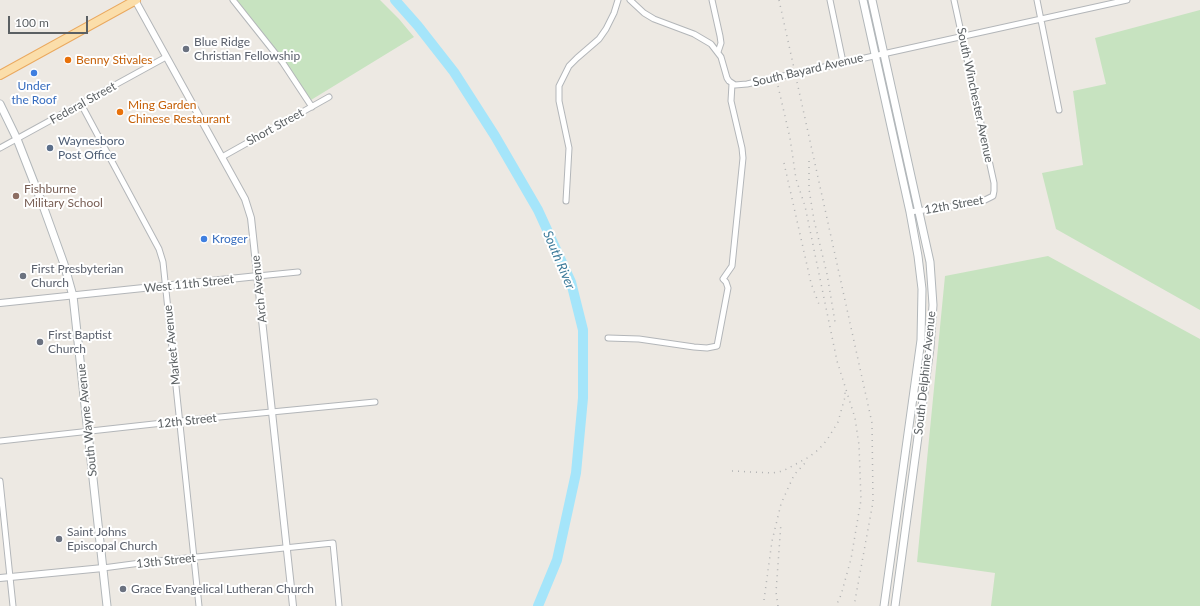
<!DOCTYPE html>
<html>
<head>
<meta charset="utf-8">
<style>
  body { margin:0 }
  #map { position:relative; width:1200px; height:606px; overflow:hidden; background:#ede9e3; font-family:Lato,sans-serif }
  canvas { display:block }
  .scale { position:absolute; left:8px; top:16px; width:80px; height:18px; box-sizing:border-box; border:2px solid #5b6063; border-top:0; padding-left:5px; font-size:12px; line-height:14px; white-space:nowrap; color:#5b6063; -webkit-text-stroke:3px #fff; paint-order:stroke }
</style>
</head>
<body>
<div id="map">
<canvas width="1200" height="606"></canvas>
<div class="scale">100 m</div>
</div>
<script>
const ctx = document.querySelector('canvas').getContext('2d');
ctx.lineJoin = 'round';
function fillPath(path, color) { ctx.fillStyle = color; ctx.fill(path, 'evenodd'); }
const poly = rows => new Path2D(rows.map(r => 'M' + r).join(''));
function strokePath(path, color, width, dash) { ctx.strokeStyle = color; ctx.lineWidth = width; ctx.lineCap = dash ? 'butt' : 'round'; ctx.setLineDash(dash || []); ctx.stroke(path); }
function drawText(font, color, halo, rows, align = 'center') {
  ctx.font = font + ' Lato,sans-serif'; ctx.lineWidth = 4; ctx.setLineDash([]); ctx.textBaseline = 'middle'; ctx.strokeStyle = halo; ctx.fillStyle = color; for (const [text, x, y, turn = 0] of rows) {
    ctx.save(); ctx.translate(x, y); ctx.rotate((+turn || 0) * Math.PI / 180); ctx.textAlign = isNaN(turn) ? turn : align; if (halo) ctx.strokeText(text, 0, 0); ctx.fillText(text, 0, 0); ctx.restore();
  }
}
fillPath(poly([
  [237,0,380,0,399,19,414,37,311,100],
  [1200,10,1200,310,1056,229,1042,173,1083,165,1073,91,1106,84,1095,38],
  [1048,256,1200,339,1200,606,991,606,995,573,917,562,945,276]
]), '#c7e3c0');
strokePath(poly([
  [395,0,418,26,454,72,495,136,538,210,571,282,583,330,583,398,576,473,557,560,538,606]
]), '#a5e5fa', 10);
const minor = poly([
  [233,0,283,63,312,107],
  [630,0,644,13,654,19,694,34,711,44,721,57,727,78,729,81,735,85,747,84,1127,0],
  [712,0,720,36,721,43,718,52],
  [830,0,843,62],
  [1037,0,1059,110],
  [81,104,159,249,163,262,199,606],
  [0,148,166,57],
  [222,157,329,97],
  [566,201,569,148,559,101,559,86,569,66,577,58,599,39,606,29,614,13,618,0],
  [910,212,931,209,950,207,985,200,993,196,994,191,994,183,954,0],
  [258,276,298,272],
  [608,338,639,339,694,347,707,348,717,346,728,288,726,282,723,279,732,266,743,158,742,148,731,101,732,84],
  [0,441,199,419,375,402],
  [0,481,13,606],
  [103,568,148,562,333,543,339,606]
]);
const tertiary = poly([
  [135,0,245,199,251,218,293,606],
  [0,303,258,276],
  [0,578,103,568]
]);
const secondary = poly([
  [863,0,910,212,918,256,922,289,921,340,884,606],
  [872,0,930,262,933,305,930,348,895,606],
  [0,104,17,139,42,203,64,264,73,296,107,606]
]);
const primary = poly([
  [0,75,136,0]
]);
strokePath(minor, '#b3b6b9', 7);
strokePath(tertiary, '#b3b6b9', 8);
strokePath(secondary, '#b2b7ba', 9);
strokePath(primary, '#eaa95f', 10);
strokePath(minor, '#fff', 5);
strokePath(tertiary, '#fff', 6);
strokePath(secondary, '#fff', 7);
strokePath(primary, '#fbdeaa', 8);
strokePath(poly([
  [779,0,872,423,873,502,854,606],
  [778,86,790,138,796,179,805,206,837,361,855,418,859,445,861,500,851,559,841,595,836,606],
  [809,161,809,189,814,220,827,274,835,322],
  [784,163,811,283,820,307],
  [732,471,772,473,783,471,809,457,818,450,827,440,838,422,845,397,845,390],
  [764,600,772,541,781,504,794,475,806,462],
  [778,606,776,592,781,523]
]), '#b1b2b3', 1.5, [1, 5]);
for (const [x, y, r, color] of [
  [186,49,4,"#6b7280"],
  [68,60,4,"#e8710a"],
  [34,73,4,"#3f7fe0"],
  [120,112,4,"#e8710a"],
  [50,148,4,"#5c6f8a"],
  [16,196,4,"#8d6e63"],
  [204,239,4,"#3f7fe0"],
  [23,276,4,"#6b7280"],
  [40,342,4,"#6b7280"],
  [59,539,4,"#6b7280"],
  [123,589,4,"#6b7280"]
]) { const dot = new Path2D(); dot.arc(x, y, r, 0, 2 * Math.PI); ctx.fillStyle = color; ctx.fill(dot); strokePath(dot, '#fff', 1.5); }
drawText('12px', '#5b616d', '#fff', [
  ["Blue Ridge",194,42],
  ["Christian Fellowship",194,56],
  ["First Presbyterian",31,269],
  ["Church",31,283],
  ["First Baptist",48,335],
  ["Church",48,349],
  ["Saint Johns",67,532],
  ["Episcopal Church",67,546],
  ["Grace Evangelical Lutheran Church",131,589]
], 'left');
drawText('12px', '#c56008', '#fff', [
  ["Benny Stivales",76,60],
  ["Ming Garden",128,105],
  ["Chinese Restaurant",128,119]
], 'left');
drawText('12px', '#5b6063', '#fff', [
  ["South Bayard Avenue",808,70,-13],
  ["South Winchester Avenue",975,95,78],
  ["Federal Street",83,103,-29],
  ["Short Street",275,127,-29],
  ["12th Street",954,205,-10],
  ["West 11th Street",189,284,-6],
  ["Arch Avenue",259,289,-96],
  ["Market Avenue",172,345,-96],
  ["South Delphine Avenue",925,373,-84],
  ["South Wayne Avenue",87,420,-96],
  ["12th Street",187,421,-6],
  ["13th Street",166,561,-6]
]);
drawText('12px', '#366cbe', '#fff', [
  ["Under",34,86],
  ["the Roof",34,100],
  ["Kroger",212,239,"left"]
]);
drawText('12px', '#4e5e75', '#fff', [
  ["Waynesboro",58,141],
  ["Post Office",58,155]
], 'left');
drawText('12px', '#785e54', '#fff', [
  ["Fishburne",24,189],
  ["Military School",24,203]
], 'left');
drawText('italic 13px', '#3e7c9b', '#fff', [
  ["South River",559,260,67]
]);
</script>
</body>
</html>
